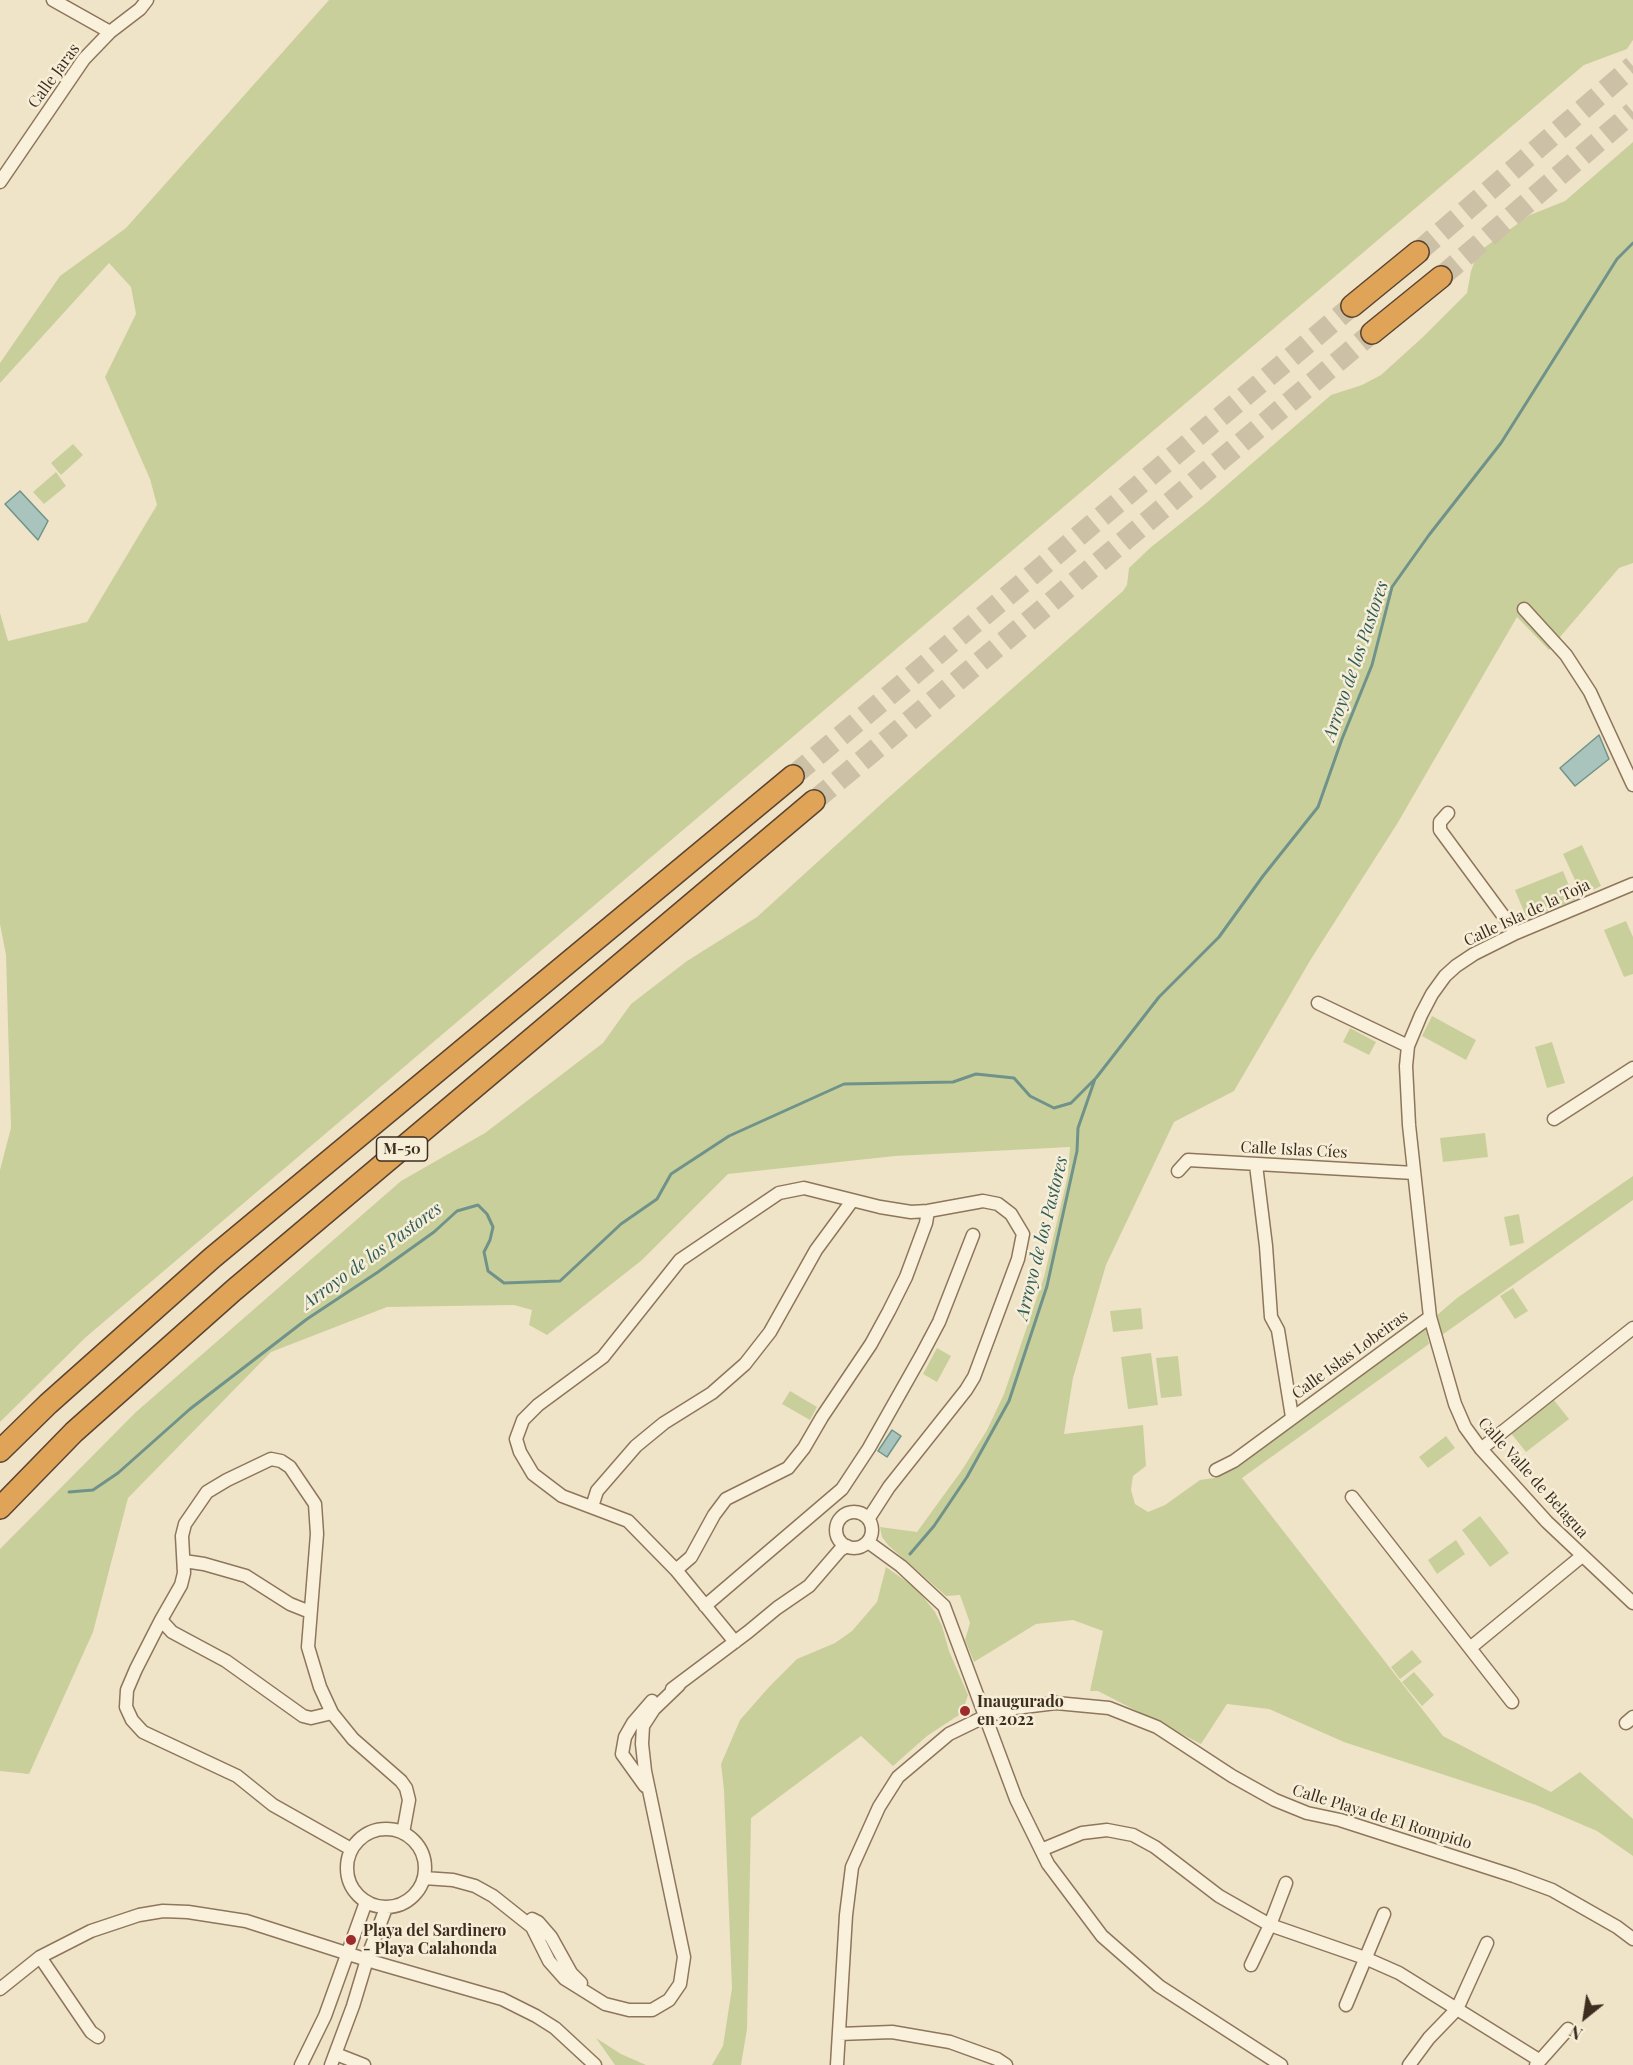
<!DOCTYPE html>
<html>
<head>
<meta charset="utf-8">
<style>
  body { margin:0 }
  #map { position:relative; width:1633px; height:2065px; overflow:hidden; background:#f0e4c8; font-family:"Playfair Display",serif }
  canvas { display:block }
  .north { position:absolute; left:1555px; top:1987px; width:60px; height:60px; -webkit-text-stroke:4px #f7eed8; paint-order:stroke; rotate:210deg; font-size:16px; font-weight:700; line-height:24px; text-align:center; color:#3d2e20 }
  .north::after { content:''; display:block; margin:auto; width:21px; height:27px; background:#3d2e20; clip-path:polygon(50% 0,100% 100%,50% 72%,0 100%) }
</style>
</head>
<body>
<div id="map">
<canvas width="1633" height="2065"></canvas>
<div class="north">N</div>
</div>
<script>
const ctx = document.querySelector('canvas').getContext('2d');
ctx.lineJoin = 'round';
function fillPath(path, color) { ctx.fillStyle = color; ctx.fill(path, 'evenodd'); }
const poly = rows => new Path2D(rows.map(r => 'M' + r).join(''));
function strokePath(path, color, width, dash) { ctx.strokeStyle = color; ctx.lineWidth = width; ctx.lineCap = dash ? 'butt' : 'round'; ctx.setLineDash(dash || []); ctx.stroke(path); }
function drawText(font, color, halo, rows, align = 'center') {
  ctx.font = font + ' "Playfair Display",serif'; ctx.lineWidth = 5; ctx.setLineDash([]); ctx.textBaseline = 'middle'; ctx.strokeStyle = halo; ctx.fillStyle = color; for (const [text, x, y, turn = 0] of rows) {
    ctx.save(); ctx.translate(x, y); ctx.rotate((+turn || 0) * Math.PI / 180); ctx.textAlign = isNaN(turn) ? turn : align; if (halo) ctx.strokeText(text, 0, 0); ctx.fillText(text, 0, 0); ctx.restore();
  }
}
fillPath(poly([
  [329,0,1633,0,1633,40,1627,49,1584,65,86,1337,0,1422,0,1170,11,1128,6,955,0,924,0,613,8,641,87,622,157,505,150,479,105,377,136,314,131,287,109,263,0,383,0,363,60,276,126,228],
  [1633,142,1633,563,1619,568,1549,650,1517,617,1397,824,1311,959,1234,1091,1174,1122,1106,1265,1073,1378,1064,1434,1143,1425,1146,1466,1133,1476,1131,1490,1135,1504,1148,1512,1165,1505,1200,1480,1214,1478,1234,1467,1425,1325,1429,1344,1242,1478,1443,1736,1551,1792,1580,1772,1633,1819,1633,1856,1597,1831,1536,1805,1344,1742,1269,1709,1227,1704,1201,1744,1098,1691,1090,1691,1103,1631,1073,1620,1036,1624,974,1662,965,1640,970,1623,960,1595,946,1596,888,1545,882,1537,880,1527,917,1532,962,1470,987,1430,1004,1394,1044,1277,1068,1175,1070,1147,895,1156,728,1174,642,1260,547,1335,529,1325,532,1310,514,1305,387,1307,271,1352,128,1498,93,1632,29,1774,0,1771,0,1549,136,1412,401,1181,485,1133,603,1043,631,1004,687,961,757,917,889,797,1123,591,1127,585,1129,568,1150,548,1205,504,1331,395,1362,385,1381,375,1423,337,1467,293,1471,271,1478,252,1530,215,1565,201],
  [73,444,83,455,61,475,51,463],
  [56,472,66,486,44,504,33,492],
  [1582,845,1601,886,1582,895,1563,854],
  [1563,871,1575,900,1527,919,1515,890],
  [1626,921,1633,937,1633,974,1624,977,1604,930],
  [1432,1016,1476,1040,1466,1060,1422,1036],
  [1350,1028,1376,1042,1369,1055,1343,1042],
  [1552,1042,1565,1083,1547,1088,1535,1047],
  [1485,1133,1488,1157,1443,1162,1440,1138],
  [1633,1176,1633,1200,1442,1335,1436,1316,1457,1298],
  [1519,1214,1524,1243,1510,1246,1504,1217],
  [1513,1288,1528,1311,1515,1319,1500,1296],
  [1141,1308,1143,1329,1113,1332,1110,1311],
  [937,1348,951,1356,937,1382,923,1374],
  [1151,1353,1158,1405,1128,1409,1121,1357],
  [1178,1356,1182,1396,1161,1398,1156,1358],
  [790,1391,817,1407,810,1420,782,1404],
  [1553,1399,1569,1419,1526,1452,1510,1432],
  [1446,1436,1455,1448,1428,1468,1419,1457],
  [1480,1516,1509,1553,1490,1567,1462,1530],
  [1456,1540,1465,1554,1437,1574,1428,1560],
  [886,1567,917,1589,935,1612,942,1626,949,1651,968,1695,962,1713,927,1736,893,1766,861,1736,751,1818,747,2029,741,2065,712,2065,723,2046,732,1988,724,1790,721,1764,740,1720,769,1687,797,1659,835,1643,852,1631,877,1602],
  [1412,1650,1422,1662,1400,1679,1391,1667],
  [1414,1672,1434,1695,1422,1706,1402,1682],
  [596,2038,621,2054,646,2065,615,2065]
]), '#c9cf9b');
const water = poly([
  [20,491,48,521,38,540,5,504,20,491],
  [1599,735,1609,759,1575,786,1560,768,1599,735],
  [892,1430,901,1436,887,1457,878,1451,892,1430]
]);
fillPath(water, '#a9c4bc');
strokePath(water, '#6f938a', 1.5);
strokePath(poly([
  [69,1492,93,1490,118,1473,190,1409,307,1319,378,1272,434,1232,457,1211,478,1205,487,1214,493,1227,490,1240,484,1252,488,1271,504,1283,560,1281,621,1224,657,1199,671,1174,729,1136,844,1084,953,1082,976,1074,1014,1078,1030,1096,1054,1108,1071,1103,1096,1078,1159,997,1219,937,1263,876,1318,807,1342,739,1372,665,1392,587,1429,535,1501,443,1617,259,1633,243],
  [910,1554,934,1526,967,1477,1009,1401,1047,1286,1077,1151,1078,1128,1095,1079]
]), '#6f938a', 3);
strokePath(poly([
  [1418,252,1633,66],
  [1441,277,1633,112],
  [793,776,1352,306],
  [814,801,1372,333]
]), '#ccc0a6', 21, [21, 10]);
const minor = poly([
  [53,0,110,32],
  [0,182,84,59,110,32,140,9,147,0],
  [1524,609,1566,655,1590,692,1633,785],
  [1448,813,1440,822,1440,830,1516,933],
  [1633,884,1516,933,1474,954,1456,966,1445,976,1432,994,1421,1015,1408,1046,1406,1066,1409,1125,1430,1317,1455,1404,1465,1427,1481,1449,1547,1522,1633,1603],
  [1318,1003,1408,1046],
  [1554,1119,1633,1068],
  [1256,1165,1266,1246,1271,1317,1278,1330,1292,1417],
  [1178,1171,1188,1160,1414,1173],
  [1481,1449,1633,1328],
  [1216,1470,1234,1461,1430,1317],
  [1352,1497,1512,1702],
  [592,1507,597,1491,636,1446,664,1423,712,1393,745,1364,770,1332,816,1250,852,1201],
  '836 1530a18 18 0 1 1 36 0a18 18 0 1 1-36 0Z',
  [868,1542,901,1566,944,1606,1016,1799,1048,1864,1102,1936,1159,1986,1281,2065],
  [184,1561,204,1564,246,1576,290,1604,310,1612],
  [676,1570,691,1557,714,1515,726,1499,788,1468,804,1448,822,1417,871,1344,889,1311,906,1277,926,1223,928,1211],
  [705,1606,842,1489,869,1448,921,1356,939,1322,973,1235],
  [161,1620,172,1632,226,1661,303,1716,311,1718,332,1713],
  [735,1642,676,1570,628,1521,562,1496,533,1474,520,1452,516,1439,523,1420,538,1405,603,1357,680,1260,779,1193,804,1188,880,1207,911,1212,928,1211,983,1201,998,1204,1011,1214,1023,1234,1018,1259,974,1377,966,1390,889,1487,869,1518],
  [1470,1648,1582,1556],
  [672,1689,748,1632,777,1608,809,1586,840,1550,847,1546],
  [1626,1723,1633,1717],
  [645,1786,622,1754,625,1737,633,1723,652,1701],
  '347 1868a39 39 0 1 1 78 0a39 39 0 1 1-78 0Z',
  [351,1849,273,1805,237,1776,143,1732,132,1720,126,1707,127,1690,136,1669,161,1620,181,1585,184,1573,182,1536,185,1524,207,1492,227,1480,271,1459,281,1461,290,1467,315,1504,317,1534,308,1647,320,1687,332,1713,353,1739,401,1781,406,1788,409,1800,403,1833],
  [1041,1850,1082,1833,1107,1830,1133,1835,1155,1847,1219,1896,1270,1925,1365,1958,1399,1973,1539,2060],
  [424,1878,453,1880,475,1886,493,1896,532,1927,549,1961,565,1979,605,2004,629,2010,652,2010,669,2000,680,1984,684,1957,645,1771,642,1744,643,1726,654,1709,679,1685],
  [532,1919,538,1922,551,1937,571,1973,581,1983],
  [40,1957,91,2032,98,2037],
  [1251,1965,1270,1925,1286,1883],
  [0,1989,40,1957,91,1931,139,1915,163,1911,188,1912,246,1921,377,1963,502,1999,536,2016,555,2028,595,2065],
  [1346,2005,1384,1914],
  [839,2034,892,2032,950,2042,997,2059,1006,2065],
  [336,2054,364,2065],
  [301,2065,325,2016,366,1902],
  [331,2065,353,2006,369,1953,386,1908],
  [837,2065,846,1915,852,1867,879,1807,898,1777,949,1734,986,1716,1015,1708,1056,1703,1109,1708,1157,1727,1232,1776,1275,1800,1307,1813,1340,1820,1514,1876,1552,1890,1617,1927,1633,1939],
  [1409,2065,1429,2038,1457,2009,1487,1943],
  [1536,2065,1568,2029]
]);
const motorway = poly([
  [1352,306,1418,252],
  [1372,333,1441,277],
  [0,1451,48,1404,212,1258,793,776],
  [0,1508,74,1432,234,1290,814,801]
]);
strokePath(minor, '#8d765c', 15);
strokePath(motorway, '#5b4430', 24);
strokePath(minor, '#faf1dc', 12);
strokePath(motorway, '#e0a458', 21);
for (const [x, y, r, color] of [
  [965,1711,6,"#9e2a2b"],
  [351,1940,6,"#9e2a2b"]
]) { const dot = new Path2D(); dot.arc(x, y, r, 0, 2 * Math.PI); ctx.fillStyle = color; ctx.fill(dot); strokePath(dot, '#f7eed8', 2); }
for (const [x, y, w] of [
  [402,1149,51]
]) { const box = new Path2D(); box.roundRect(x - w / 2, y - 12, w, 24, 4.5); ctx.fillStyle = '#f7eed8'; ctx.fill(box); strokePath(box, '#3d2e20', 1.5); }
drawText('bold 15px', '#3d2e20', null, [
  ["M-50",402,1149]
]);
drawText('16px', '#3d2e20', '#f7eed8', [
  ["Calle Jaras",54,76,-54],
  ["Calle Isla de la Toja",1527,913,-25],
  ["Calle Islas Cíes",1294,1150,3],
  ["Calle Islas Lobeiras",1350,1355,-36],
  ["Calle Valle de Belagua",1533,1478,48],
  ["Calle Playa de El Rompido",1382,1817,17]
]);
drawText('bold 16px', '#3d2e20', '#f7eed8', [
  ["Inaugurado",977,1702],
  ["en 2022",977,1720],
  ["Playa del Sardinero",363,1931],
  ["- Playa Calahonda",363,1949]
], 'left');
drawText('italic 18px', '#2f5d5a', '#f7eed8', [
  ["Arroyo de los Pastores",1356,661,-71],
  ["Arroyo de los Pastores",1042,1238,-76],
  ["Arroyo de los Pastores",372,1256,-36]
]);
</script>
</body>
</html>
